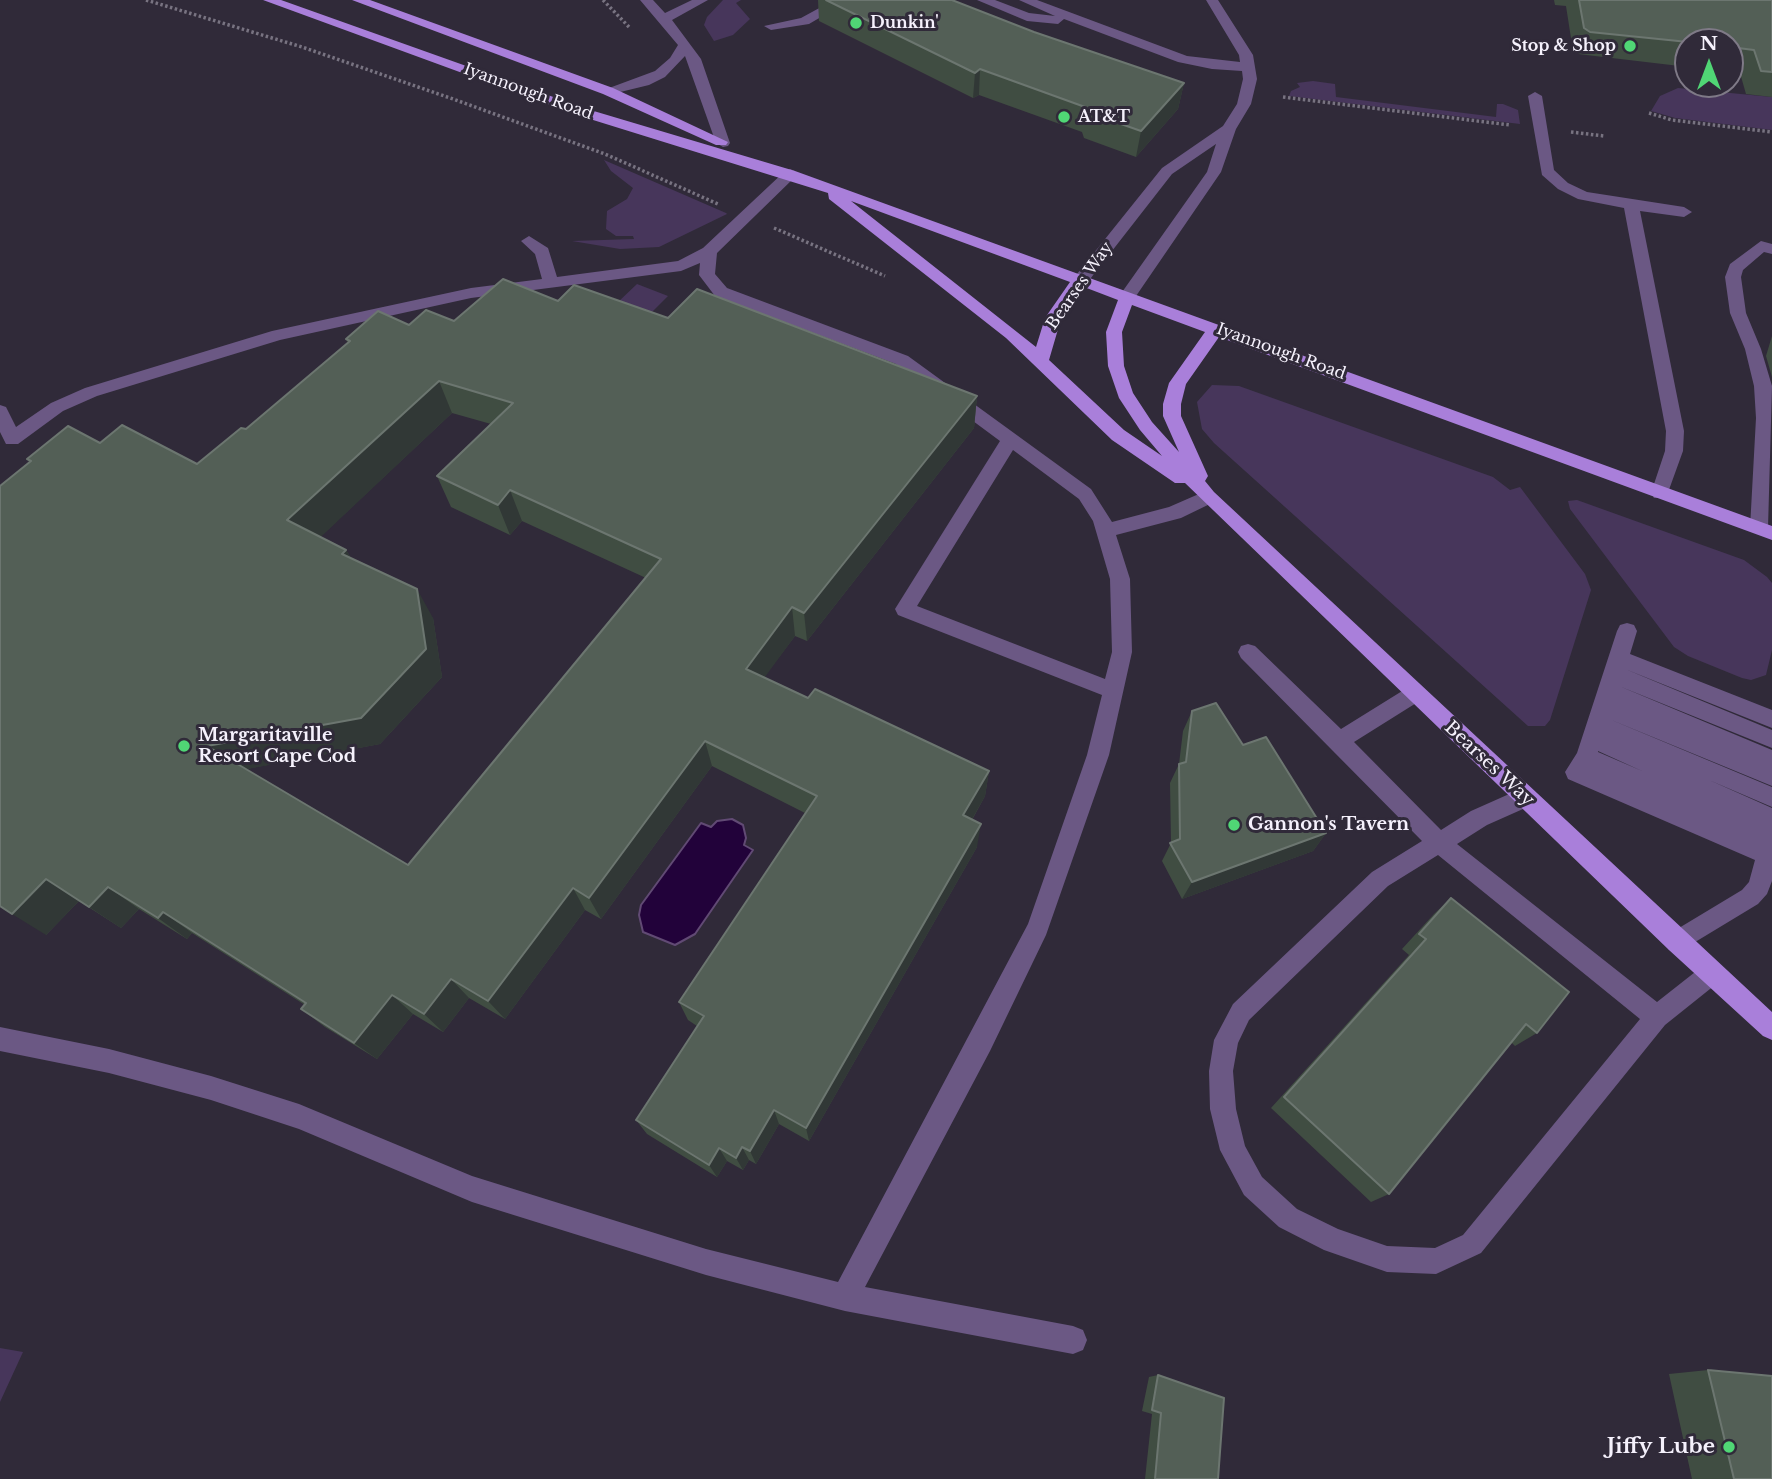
<!DOCTYPE html>
<html>
<head>
<meta charset="utf-8">
<style>
  body { margin:0 }
  #map { position:relative; width:1772px; height:1479px; overflow:hidden; background:#302a39; font-family:"Libre Baskerville",serif }
  canvas { display:block }
  .north { position:absolute; left:1674px; top:28px; width:70px; height:70px; box-sizing:border-box; background:#302a39; border:2px solid #7f7a87; border-radius:50%; rotate:0deg; font-size:19px; font-weight:700; line-height:28px; text-align:center; color:#f5f1fc }
  .north::after { content:''; display:block; margin:auto; width:24px; height:32px; background:#50d675; clip-path:polygon(50% 0,100% 100%,50% 72%,0 100%) }
</style>
</head>
<body>
<div id="map">
<canvas width="1772" height="1479"></canvas>
<div class="north">N</div>
</div>
<script>
const ctx = document.querySelector('canvas').getContext('2d');
ctx.lineJoin = 'round';
function fillPath(path, color) { ctx.fillStyle = color; ctx.fill(path, 'evenodd'); }
const poly = rows => new Path2D(rows.map(r => 'M' + r).join(''));
function strokePath(path, color, width, dash) { ctx.strokeStyle = color; ctx.lineWidth = width; ctx.lineCap = dash ? 'butt' : 'round'; ctx.setLineDash(dash || []); ctx.stroke(path); }
function drawText(font, color, halo, rows, align = 'center') {
  ctx.font = font + ' "Libre Baskerville",serif'; ctx.lineWidth = 6; ctx.setLineDash([]); ctx.textBaseline = 'middle'; ctx.strokeStyle = halo; ctx.fillStyle = color; for (const [text, x, y, turn = 0] of rows) {
    ctx.save(); ctx.translate(x, y); ctx.rotate((+turn || 0) * Math.PI / 180); ctx.textAlign = isNaN(turn) ? turn : align; if (halo) ctx.strokeText(text, 0, 0); ctx.fillText(text, 0, 0); ctx.restore();
  }
}
fillPath(poly([
  [723,0,741,0,736,3,750,19,733,35,714,41,704,25,707,17],
  [1313,81,1335,84,1336,97,1496,117,1497,104,1503,104,1518,110,1520,124,1289,96,1291,91,1300,87,1297,83],
  [1678,88,1772,97,1772,130,1675,118,1651,111,1660,96],
  [604,160,726,213,727,214,659,247,620,249,572,241,634,239,633,236,616,236,606,229,607,211,627,199,633,188,611,171],
  [637,284,668,296,648,316,617,303],
  [1212,385,1239,386,1493,477,1510,490,1520,487,1585,574,1591,590,1550,720,1545,726,1528,726,1214,443,1202,429,1197,402],
  [1577,500,1744,560,1767,577,1772,583,1772,650,1766,675,1751,680,1742,678,1688,656,1674,647,1570,509,1568,501],
  [0,1348,23,1352,0,1402]
]), '#47365b');
const water = poly([
  [732,819,743,825,746,838,744,845,753,850,695,934,675,945,643,932,639,915,641,905,701,823,711,827,717,821,732,819]
]);
fillPath(water, '#22023a');
strokePath(water, '#614a74', 2);
strokePath(poly([
  [146,0,302,47,453,99,605,154,718,204],
  [603,0,629,27],
  [1283,97,1510,125],
  [1649,113,1672,120,1772,132],
  [1571,132,1604,136],
  [774,228,885,276]
]), '#787381', 3.5, [2.5, 2.5]);
fillPath(poly([
  [640,0,653,0,665,13,692,0,708,0,672,20,701,59,730,143,728,146,723,147,716,143,685,56,665,77,649,85,608,95,601,91,655,71,670,58,678,45,640,0],
  [834,0,850,0,809,24,771,30,764,26,801,18,834,0],
  [977,0,995,0,1029,13,1055,16,1019,0,1037,0,1187,56,1240,62,1239,55,1206,0,1218,0,1253,55,1257,79,1251,104,1236,129,1221,172,1134,299,1122,299,1120,295,1207,172,1216,144,1172,174,1087,283,1081,284,1073,279,1162,168,1223,126,1237,104,1243,79,1242,71,1212,69,1178,62,1064,19,1058,24,1027,21,977,0],
  [1535,92,1542,96,1554,170,1568,183,1587,192,1684,207,1692,212,1684,217,1640,211,1684,431,1683,451,1666,498,1654,498,1651,493,1665,451,1666,431,1624,208,1578,199,1558,189,1542,175,1528,96,1535,92],
  [790,169,795,171,795,177,717,253,715,274,727,288,908,356,1091,489,1112,522,1169,507,1208,490,1217,497,1214,502,1181,518,1116,535,1130,579,1132,652,1109,755,1046,935,990,1051,865,1287,1073,1326,1083,1330,1087,1340,1083,1350,1073,1354,845,1311,706,1275,472,1202,299,1129,211,1100,109,1073,0,1051,0,1027,109,1049,211,1076,299,1104,472,1176,706,1249,838,1282,1028,924,1087,755,1102,695,898,615,895,609,1000,441,896,364,715,296,699,275,700,263,681,271,471,298,280,340,97,396,63,411,18,444,6,444,0,432,0,405,6,407,16,427,51,403,85,388,272,331,471,288,542,279,535,254,521,241,529,236,548,248,557,277,678,261,703,248,785,171,790,169],
  [1013,450,1079,499,1093,521,1110,579,1112,652,1105,679,917,606,1013,450],
  [1761,241,1772,244,1772,254,1764,252,1743,270,1741,277,1746,313,1761,349,1772,386,1768,528,1759,535,1750,528,1756,418,1754,386,1745,349,1730,313,1725,277,1730,264,1761,241],
  [1627,623,1634,625,1637,631,1630,654,1772,710,1772,728,1625,669,1772,730,1772,748,1619,686,1772,750,1772,786,1609,719,1772,787,1772,807,1709,780,1772,808,1772,881,1767,894,1758,904,1677,953,1669,950,1665,942,1669,934,1742,890,1749,882,1755,860,1568,779,1565,772,1577,753,1617,631,1620,625,1627,623],
  [1598,751,1642,771,1598,752,1598,751],
  [1248,644,1255,646,1341,729,1407,688,1414,685,1421,688,1424,694,1421,700,1354,742,1441,830,1471,811,1516,791,1524,788,1532,791,1535,798,1532,805,1487,825,1457,844,1657,1002,1704,965,1712,962,1720,965,1724,973,1720,981,1665,1025,1481,1253,1436,1274,1387,1272,1324,1250,1279,1227,1244,1195,1220,1150,1210,1109,1209,1071,1214,1040,1233,1004,1372,872,1422,841,1241,658,1238,652,1241,646,1248,644],
  [1438,855,1640,1019,1463,1235,1435,1248,1387,1246,1338,1229,1297,1209,1262,1177,1245,1146,1236,1109,1233,1071,1238,1043,1249,1020,1388,886,1438,855]
]), '#6b5884');
fillPath(poly([
  [263,0,281,0,587,109,795,171,1772,526,1772,540,1219,337,1186,384,1181,404,1181,416,1208,476,1205,481,1214,492,1772,1012,1772,1040,1763,1036,1669,950,1185,483,1175,483,1112,440,1006,338,829,199,828,193,577,115,263,0],
  [851,201,1070,282,1045,318,1036,347,851,201],
  [1084,287,1118,300,1106,332,1108,366,1119,398,1140,430,1162,456,1124,430,1049,360,1061,319,1084,287],
  [1132,305,1205,332,1169,383,1163,404,1163,416,1179,452,1152,422,1133,393,1124,366,1122,332,1132,305],
  [352,0,370,0,613,88,728,142,726,145,716,145,603,94,352,0]
]), '#a97fda');
fillPath(poly([
  [818,0,952,0,1034,32,1184,83,1178,109,1136,157,1084,138,1082,132,979,95,973,98,819,21],
  [1554,0,1772,0,1772,97,1746,94,1740,73,1730,72,1730,42,1688,42,1688,67,1578,54,1573,51,1566,6,1555,5],
  [558,301,668,318,977,396,974,428,807,641,795,636,764,677,808,698,989,771,985,796,972,820,977,847,809,1141,779,1124,756,1164,749,1160,743,1170,727,1161,717,1177,647,1134,636,1120,697,1026,688,1020,679,1002,805,813,712,766,601,919,585,910,505,1019,469,998,443,1032,413,1014,377,1059,325,1027,301,1009,305,1005,192,933,187,939,139,909,121,928,79,901,46,935,30,463,27,459,100,443,197,464,246,429,348,343,346,339,409,325,454,321],
  [452,413,491,424,437,476,451,507,510,535,522,521,646,578,408,865,246,769,380,744,442,677,433,618,351,558,346,550,320,537],
  [1772,336,1772,377,1766,356],
  [1192,711,1243,745,1326,833,1313,851,1182,899,1162,861,1171,843,1170,783,1179,764,1183,731],
  [1451,898,1537,1033,1515,1046,1511,1042,1389,1194,1371,1202,1271,1108,1409,955,1402,949,1434,914],
  [1708,1370,1772,1479,1692,1479,1669,1374],
  [1158,1375,1218,1479,1145,1479,1152,1414,1142,1411,1149,1377]
]), '#404d42');
fillPath(poly([
  [980,69,979,95,973,98,975,73],
  [1184,83,1178,109,1136,157,1141,131],
  [439,381,452,413,307,550,287,520],
  [977,396,974,428,807,641,804,613],
  [510,490,522,521,510,535,498,505],
  [346,550,364,579,342,554],
  [417,589,433,618,442,677,380,744,232,772,207,746],
  [792,607,795,636,751,696,746,669],
  [705,741,712,766,601,919,589,898],
  [989,771,985,796,961,839,963,815],
  [981,824,977,847,809,1141,806,1128],
  [1326,833,1313,851,1182,899,1192,882],
  [46,879,79,901,46,935,12,914],
  [108,887,139,909,121,928,89,907],
  [573,888,585,910,505,1019,488,1001],
  [163,912,192,933,187,939,158,918],
  [451,979,469,998,443,1032,424,1014],
  [392,995,413,1014,377,1059,354,1043],
  [774,1110,779,1124,756,1164,750,1151],
  [742,1147,749,1160,743,1170,736,1158],
  [719,1148,727,1161,717,1177,709,1165]
]), '#313836');
const building = poly([
  [826,0,952,0,1034,32,1184,83,1141,131,1087,112,1085,107,980,69,975,73,826,0],
  [1579,0,1772,0,1772,72,1761,71,1754,50,1730,47,1730,42,1688,42,1590,32,1584,28,1579,0],
  [503,279,558,301,574,285,668,318,697,289,977,396,804,613,792,607,746,669,808,698,815,689,989,771,963,815,981,824,806,1128,774,1110,750,1151,742,1147,736,1158,719,1148,709,1165,636,1120,704,1016,679,1002,817,796,705,741,589,898,573,888,488,1001,451,979,424,1014,392,995,354,1043,301,1009,306,1003,163,912,158,918,108,887,89,907,46,879,12,914,0,906,0,486,31,461,27,459,68,426,100,443,122,425,197,464,241,428,246,429,350,341,346,339,378,311,409,325,426,310,454,321,503,279],
  [439,381,513,403,437,476,498,505,510,490,661,559,408,865,207,746,361,718,426,649,417,589,342,554,346,550,287,520,439,381],
  [1216,703,1243,745,1266,737,1326,833,1192,882,1170,843,1180,839,1179,764,1186,762,1192,711,1216,703],
  [1451,898,1569,992,1537,1033,1526,1024,1389,1194,1284,1097,1426,939,1419,934,1451,898],
  [1708,1370,1772,1376,1772,1479,1734,1479,1708,1370],
  [1158,1375,1224,1398,1218,1479,1155,1479,1161,1413,1152,1410,1158,1375]
]);
fillPath(building, '#535f56');
strokePath(building, '#6c7670', 2);
for (const [x, y, r, color] of [
  [856,23,7,"#50d675"],
  [1630,46,7,"#50d675"],
  [1064,117,7,"#50d675"],
  [184,746,7,"#50d675"],
  [1234,825,7,"#50d675"],
  [1729,1447,7,"#50d675"]
]) { const dot = new Path2D(); dot.arc(x, y, r, 0, 2 * Math.PI); ctx.fillStyle = color; ctx.fill(dot); strokePath(dot, '#302a39', 2.5); }
drawText('bold 16px', '#f5f1fc', '#302a39', [
  ["Dunkin'",870,23],
  ["Stop & Shop",1616,46,"right"],
  ["AT&T",1078,117]
], 'left');
drawText('16px', '#f5f1fc', '#302a39', [
  ["Iyannough Road",528,92,20],
  ["Bearses Way",1080,286,-55],
  ["Iyannough Road",1281,352,20]
]);
drawText('bold 18px', '#f5f1fc', '#302a39', [
  ["Margaritaville",198,736],
  ["Resort Cape Cod",198,757],
  ["Gannon's Tavern",1248,825]
], 'left');
drawText('18px', '#f5f1fc', '#302a39', [
  ["Bearses Way",1489,764,43]
]);
drawText('bold 21px', '#f5f1fc', '#302a39', [
  ["Jiffy Lube",1715,1447]
], 'right');
</script>
</body>
</html>
